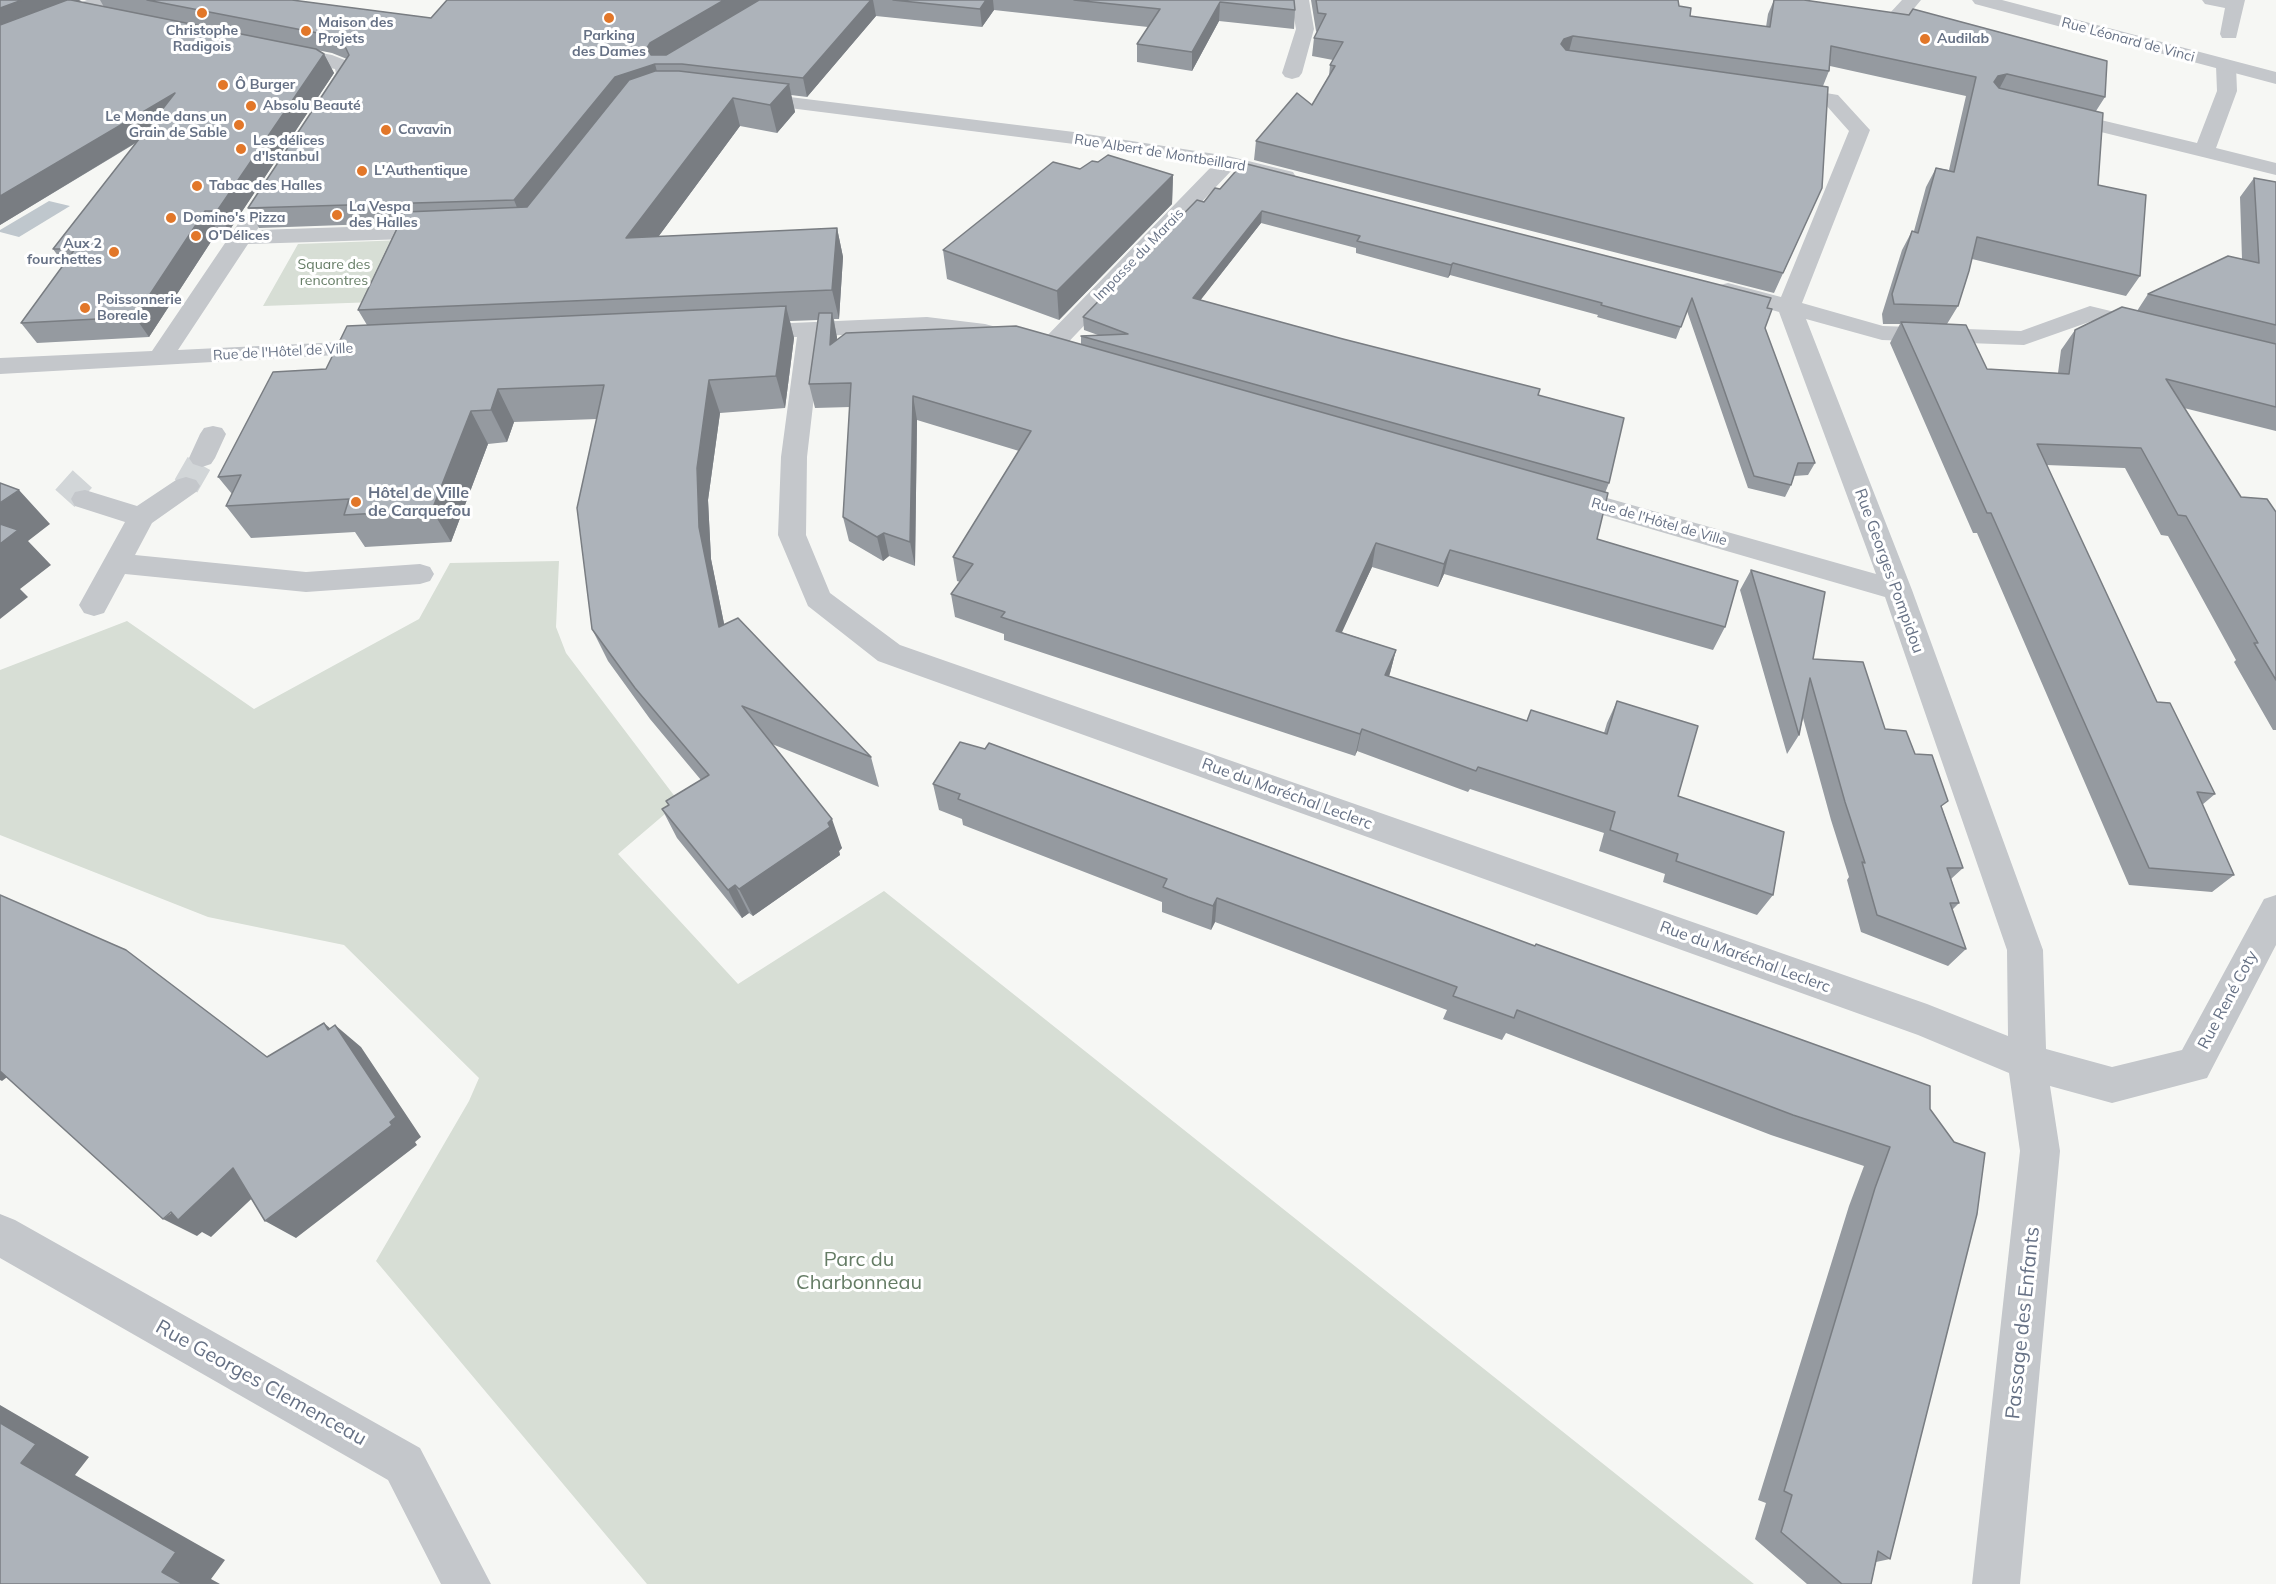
<!DOCTYPE html>
<html>
<head>
<meta charset="utf-8">
<style>
  body { margin:0 }
  canvas { display:block; background:#f6f7f4 }
</style>
</head>
<body>
<canvas width="2276" height="1584"></canvas>
<script>
const ctx = document.querySelector('canvas').getContext('2d');
ctx.lineJoin = 'round';
function fillPath(path, color) { ctx.fillStyle = color; ctx.fill(path, 'evenodd'); }
const poly = rows => new Path2D(rows.map(r => 'M' + r).join(''));
function strokePath(path, color, width, dash) { ctx.strokeStyle = color; ctx.lineWidth = width; ctx.lineCap = dash ? 'butt' : 'round'; ctx.setLineDash(dash || []); ctx.stroke(path); }
function drawText(font, color, halo, rows, align = 'center') {
  ctx.font = font + ' Mulish,sans-serif'; ctx.lineWidth = 6; ctx.setLineDash([]); ctx.textBaseline = 'middle'; ctx.strokeStyle = halo; ctx.fillStyle = color; for (const [text, x, y, turn = 0] of rows) {
    ctx.save(); ctx.translate(x, y); ctx.rotate((+turn || 0) * Math.PI / 180); ctx.textAlign = isNaN(turn) ? turn : align; if (halo) ctx.strokeText(text, 0, 0); ctx.fillText(text, 0, 0); ctx.restore();
  }
}
fillPath(poly([
  [404,240,376,302,263,306,298,244],
  [559,561,556,627,566,653,679,802,618,854,738,984,884,891,1754,1584,647,1584,376,1261,469,1101,479,1078,344,945,208,917,0,835,0,670,127,621,254,709,419,619,450,563]
]), '#d7ded5');
fillPath(poly([
  [49,201,70,206,19,237,0,232,0,230]
]), '#bfc7cd');
strokePath(poly([
  [64,480,85,499],
  [186,486,202,458]
]), '#d2d6d8', 26, [26, 13]);
fillPath(poly([
  [1902,0,1921,0,1911,12,1949,22,1951,26,1949,30,1942,32,1892,18,1889,14,1902,0],
  [2226,60,2233,62,2236,66,2237,91,2216,148,2276,163,2276,175,2052,120,2049,116,2052,112,2059,110,2197,143,2217,91,2216,66,2219,62,2226,60]
]), '#c4c7cb');
fillPath(poly([
  [213,426,222,428,226,434,215,458,211,464,202,467,193,464,189,458,200,434,204,428,213,426],
  [186,477,196,480,200,486,196,492,152,523,135,555,306,572,420,564,430,567,434,574,430,581,420,584,306,592,125,574,104,613,94,616,84,613,79,605,125,522,75,506,71,499,75,492,85,490,137,506,176,480,186,477]
]), '#c4c7cb');
fillPath(poly([
  [1291,0,1309,0,1314,29,1302,73,1299,77,1292,79,1285,77,1282,73,1296,29,1291,0],
  [2202,0,2245,0,2236,38,2222,38,2220,34,2225,8,2205,4,2202,0],
  [283,46,332,55,350,62,356,73,334,107,320,107,317,103,336,73,335,69,276,56,274,52,276,48,283,46],
  [1784,86,1838,95,1870,130,1802,303,1883,326,2021,331,2090,306,2156,322,2159,327,2156,332,2147,334,2092,321,2024,345,1882,340,1806,319,1912,590,2043,950,2046,1049,2112,1067,2182,1050,2264,899,2276,895,2276,945,2207,1078,2112,1103,2050,1086,2060,1151,2020,1584,1972,1584,2020,1151,2009,1073,1918,1035,878,661,808,606,778,535,781,457,797,337,747,339,738,337,735,332,738,327,747,325,927,317,985,324,1015,332,1018,337,1015,342,1006,344,983,338,927,331,821,336,807,457,806,535,830,593,900,645,1927,1004,2008,1036,2007,950,1885,597,1551,500,1547,494,1551,488,1561,485,1876,574,1779,312,1720,295,1716,290,1720,285,1728,283,1781,297,1849,131,1825,104,1777,96,1774,92,1777,88,1784,86],
  [749,92,1074,132,1228,156,1293,172,1296,177,1293,182,1285,183,1232,170,1058,353,1049,355,1040,353,1037,348,1040,343,1212,166,1074,144,742,102,739,98,742,94,749,92],
  [252,213,260,215,263,220,257,230,440,224,448,226,451,231,448,236,440,238,248,244,178,350,381,340,390,342,393,347,390,352,0,374,0,358,152,351,244,215,252,213],
  [0,1214,15,1220,420,1448,491,1584,441,1584,388,1480,0,1258,0,1214]
]), '#c4c7cb');
fillPath(poly([
  [87,0,112,0,109,4,0,47,0,34,87,0],
  [1972,0,2002,0,2276,72,2276,84,1975,4,1972,0]
]), '#c4c7cb');
fillPath(poly([
  [0,0,81,0,78,1,104,7,100,0,292,0,431,18,447,0,1294,0,1295,10,1294,29,1219,21,1192,71,1137,62,1137,44,1148,27,994,10,982,27,876,16,807,97,791,95,795,112,777,133,740,126,658,237,837,228,843,257,839,319,834,319,837,340,1081,345,1081,336,1098,335,1084,330,1083,317,1204,202,1215,188,1767,308,1765,328,1815,463,1808,475,1794,476,1791,485,1785,497,1748,488,1687,311,1676,339,1597,317,1598,315,1450,275,1448,278,1356,253,1356,248,1261,223,1200,300,1539,395,1609,483,1605,493,1597,539,1725,627,1713,650,1444,574,1438,587,1372,567,1341,632,1396,650,1389,677,1526,721,1604,733,1607,723,1617,701,1678,796,1773,895,1757,915,1663,882,1665,874,1599,851,1604,833,1470,789,1468,792,1357,751,1355,756,1004,640,1004,634,955,617,951,594,960,582,957,581,953,557,1019,451,917,420,915,566,889,556,883,561,849,541,843,517,850,407,815,408,809,384,818,320,790,321,794,338,785,408,720,413,708,500,711,559,724,624,871,757,879,787,772,744,842,848,839,851,840,855,753,916,749,913,742,918,677,838,662,809,669,805,666,801,701,780,650,719,608,661,592,629,597,419,514,422,507,442,488,444,451,542,365,547,355,532,251,538,226,506,232,494,218,477,326,369,367,325,358,310,399,223,259,228,248,208,347,59,332,53,317,50,324,54,334,73,229,231,218,231,149,337,37,343,21,323,64,264,53,249,136,143,0,225],
  [1311,0,1678,0,1679,6,1690,16,1766,27,1768,14,1774,0,1804,0,2105,97,2096,111,2098,185,2140,276,2126,296,1972,259,1958,306,1947,324,1987,369,2058,373,2061,350,2075,330,2137,311,2148,294,2242,259,2240,197,2254,178,2276,182,2276,431,2184,408,2241,497,2276,512,2276,730,2273,730,2234,662,2236,660,2168,536,2161,535,2125,468,2046,465,2157,702,2215,794,2202,805,2234,875,2212,892,2129,885,1977,533,1973,533,1890,343,1900,324,1883,324,1882,314,1902,250,1912,231,1914,231,1926,187,1936,168,1949,170,1966,96,1830,66,1829,71,1823,86,1822,188,1774,293,1254,160,1256,141,1312,105,1329,76,1330,65,1333,60,1312,56,1314,38,1317,32,1316,31],
  [1098,162,1173,175,1172,204,1059,320,947,279,943,250,1080,169],
  [1751,570,1813,659,1885,729,1915,754,1942,808,1963,868,1951,879,1959,903,1952,910,1966,949,1948,966,1861,932,1847,880,1849,877,1831,820,1803,718,1799,735,1787,754,1740,590],
  [933,784,1535,946,1930,1086,1890,1559,1876,1562,1871,1584,1807,1584,1755,1539,1766,1503,1758,1500,1849,1206,1864,1166,1771,1135,1506,1033,1502,1040,1443,1019,1447,1010,1215,922,1211,930,1162,912,1162,902,963,825,962,819,939,810]
]), '#959aa0');
fillPath(poly([
  [22,0,81,0,0,32,0,8],
  [724,0,760,0,655,64,660,83,522,220,514,200,615,77,650,43],
  [871,0,873,0,876,16,807,97,803,78],
  [986,0,993,0,994,10,982,27,980,9],
  [1220,2,1219,21,1192,71,1192,52],
  [1573,36,1568,55,1561,44,1564,39],
  [324,54,334,73,229,231,217,211],
  [2007,74,1997,93,1994,82,1998,76],
  [789,84,795,112,777,133,770,105],
  [175,93,186,112,0,225,0,196],
  [733,98,740,126,636,267,626,238],
  [1173,175,1172,204,1059,320,1057,291],
  [205,211,218,231,149,337,135,317],
  [1262,211,1261,223,1192,311,1193,298],
  [837,228,843,257,839,319,832,290],
  [1453,263,1450,275,1448,278,1451,265],
  [786,306,794,338,785,408,776,376],
  [832,313,837,337,835,370,830,345],
  [709,380,720,413,708,500,711,559,731,658,719,627,699,527,697,468],
  [498,389,514,422,507,442,491,410],
  [913,396,917,420,915,566,910,542],
  [471,411,488,444,451,542,432,510],
  [19,490,50,524,28,541,51,565,20,589,28,597,0,619,0,503],
  [884,533,889,556,883,561,877,537],
  [1376,543,1372,567,1332,654,1336,631],
  [1450,550,1444,574,1438,587,1444,564],
  [1396,650,1390,673,1379,698,1385,675],
  [1362,729,1357,751,1355,756,1360,734],
  [832,819,842,848,839,851,840,855,753,916,739,889],
  [735,885,749,913,742,918,728,890],
  [1217,898,1215,922,1211,930,1213,906],
  [324,1023,346,1042,335,1025,361,1047,421,1137,415,1142,417,1145,296,1238,265,1221,328,1030],
  [0,1063,15,1071,2,1081,0,1080],
  [233,1168,264,1187,211,1237,202,1232,197,1236,163,1219],
  [0,1405,89,1457,75,1475,225,1560,211,1579,220,1584,183,1584,162,1572,21,1463,0,1423]
]), '#797d82');
const building = poly([
  [0,0,22,0,0,8,0,0],
  [67,0,71,0,316,49,324,54,217,211,205,211,135,317,21,323,75,249,53,249,175,93,0,196,0,25,67,0],
  [147,0,292,0,431,18,447,0,724,0,650,43,647,48,651,55,666,55,759,0,871,0,803,78,682,64,655,64,615,77,514,200,248,208,349,55,343,42,323,34,147,0],
  [893,0,986,0,980,9,893,0],
  [1074,0,1294,0,1295,10,1220,2,1192,52,1137,44,1160,9,1074,0],
  [1316,0,1678,0,1679,6,1691,8,1690,16,1770,27,1774,0,1804,0,1909,15,1913,9,2107,61,2105,97,2007,74,1998,76,1994,82,1999,88,2103,113,2098,185,2146,195,2140,276,1977,237,1969,271,1958,306,1894,304,1892,294,1912,231,1918,233,1936,168,1954,172,1976,77,1831,46,1829,71,1573,36,1564,39,1561,44,1566,50,1828,87,1822,188,1783,273,1256,141,1297,93,1312,105,1335,66,1330,65,1343,42,1314,38,1326,14,1318,13,1316,0],
  [655,71,679,71,789,84,770,105,733,98,626,238,837,228,832,290,358,310,405,212,527,207,629,80,655,71],
  [1108,155,1173,175,1057,291,943,250,1053,162,1080,169,1092,161,1098,162,1108,155],
  [1243,163,1771,298,1767,308,1772,309,1765,328,1815,463,1798,463,1791,485,1754,476,1692,298,1681,327,1601,305,1602,303,1453,263,1451,265,1357,241,1360,236,1262,211,1193,298,1343,339,1540,389,1538,395,1624,418,1609,483,1081,336,1128,334,1083,317,1197,200,1204,202,1215,188,1220,189,1243,163],
  [2254,178,2276,182,2276,325,2148,294,2228,256,2259,263,2254,178],
  [786,306,776,376,709,380,697,468,699,527,719,627,738,618,871,757,742,706,832,819,828,823,830,827,739,889,735,885,728,890,662,809,669,805,666,801,709,775,635,688,592,629,577,508,604,385,498,389,491,410,471,411,432,510,344,515,349,499,226,506,241,475,218,477,273,372,326,369,347,326,786,306],
  [2122,307,2276,344,2276,407,2166,379,2241,497,2267,499,2276,512,2276,680,2254,643,2258,643,2186,516,2178,515,2141,448,2037,444,2157,702,2170,703,2215,794,2197,792,2234,875,2149,868,1991,513,1987,513,1901,322,1966,325,1987,369,2069,374,2075,330,2122,307],
  [819,313,832,313,830,345,846,333,1016,326,1608,493,1597,539,1738,581,1725,627,1450,550,1444,564,1376,543,1336,631,1396,650,1385,675,1527,721,1531,710,1607,734,1617,701,1698,726,1678,796,1784,832,1773,895,1676,861,1678,854,1610,830,1615,812,1478,767,1476,771,1362,729,1360,734,1001,617,1005,612,951,594,973,564,953,557,1031,431,913,396,910,542,884,533,877,537,843,517,851,383,809,384,819,313],
  [0,483,19,490,0,503,0,483],
  [0,524,18,530,0,544,0,524],
  [1751,570,1825,592,1813,659,1863,662,1885,729,1906,731,1915,754,1932,755,1948,801,1941,806,1963,868,1947,868,1959,903,1950,903,1966,949,1877,915,1862,862,1865,863,1845,802,1810,678,1799,735,1751,570],
  [960,742,985,749,989,743,1535,946,1536,944,1930,1086,1930,1109,1954,1142,1985,1153,1977,1214,1890,1559,1878,1551,1871,1584,1842,1584,1781,1532,1792,1495,1784,1491,1875,1188,1890,1147,1793,1115,1517,1010,1514,1018,1453,996,1457,987,1217,898,1213,906,1188,897,1163,887,1167,879,958,799,960,794,933,784,960,742],
  [0,895,126,950,267,1057,324,1023,328,1030,335,1025,396,1117,390,1122,392,1125,265,1221,233,1168,178,1220,171,1212,163,1219,0,1071,0,895],
  [0,1423,36,1444,21,1463,176,1552,162,1572,183,1584,0,1584,0,1423]
]);
fillPath(building, '#adb3ba');
strokePath(building, '#797d82', 1.5);
for (const [x, y, r, color] of [
  [202,13,6,"#e27729"],
  [609,18,6,"#e27729"],
  [306,31,6,"#e27729"],
  [1925,39,6,"#e27729"],
  [223,85,6,"#e27729"],
  [251,106,6,"#e27729"],
  [239,125,6,"#e27729"],
  [386,130,6,"#e27729"],
  [241,149,6,"#e27729"],
  [362,171,6,"#e27729"],
  [197,186,6,"#e27729"],
  [337,215,6,"#e27729"],
  [171,218,6,"#e27729"],
  [196,236,6,"#e27729"],
  [114,252,6,"#e27729"],
  [85,308,6,"#e27729"],
  [356,502,6,"#e27729"]
]) { const dot = new Path2D(); dot.arc(x, y, r, 0, 2 * Math.PI); ctx.fillStyle = color; ctx.fill(dot); strokePath(dot, '#fff', 2); }
drawText('bold 14px', '#667185', '#fff', [
  ["Maison des",318,23],
  ["Projets",318,39],
  ["Christophe",202,31,"center"],
  ["Radigois",202,47,"center"],
  ["Parking",609,36,"center"],
  ["des Dames",609,52,"center"],
  ["Audilab",1937,39],
  ["Ô Burger",235,85],
  ["Absolu Beauté",263,106],
  ["Le Monde dans un",227,117,"right"],
  ["Grain de Sable",227,133,"right"],
  ["Cavavin",398,130],
  ["Les délices",253,141],
  ["d'Istanbul",253,157],
  ["L'Authentique",374,171],
  ["Tabac des Halles",209,186],
  ["La Vespa",349,207],
  ["des Halles",349,223],
  ["Domino's Pizza",183,218],
  ["O'Délices",208,236],
  ["Aux 2",102,244,"right"],
  ["fourchettes",102,260,"right"],
  ["Poissonnerie",97,300],
  ["Boreale",97,316]
], 'left');
drawText('14px', '#667185', '#fff', [
  ["Rue Léonard de Vinci",2128,40,15],
  ["Rue Albert de Montbeillard",1160,153,9],
  ["Impasse du Marais",1139,255,-46],
  ["Rue de l'Hôtel de Ville",283,352,-3],
  ["Rue de l'Hôtel de Ville",1659,522,16]
]);
drawText('14px', '#657c65', '#fff', [
  ["Square des",334,265],
  ["rencontres",334,281]
]);
drawText('bold 16px', '#667185', '#fff', [
  ["Hôtel de Ville",368,493],
  ["de Carquefou",368,511]
], 'left');
drawText('16px', '#667185', '#fff', [
  ["Rue Georges Pompidou",1889,571,70],
  ["Rue du Maréchal Leclerc",1287,794,20],
  ["Rue du Maréchal Leclerc",1745,957,20],
  ["Rue René Coty",2228,1000,-62]
]);
drawText('20px', '#657c65', '#fff', [
  ["Parc du",859,1260],
  ["Charbonneau",859,1283]
]);
drawText('20px', '#667185', '#fff', [
  ["Passage des Enfants",2023,1323,-84],
  ["Rue Georges Clemenceau",261,1383,29]
]);
</script>
</body>
</html>
